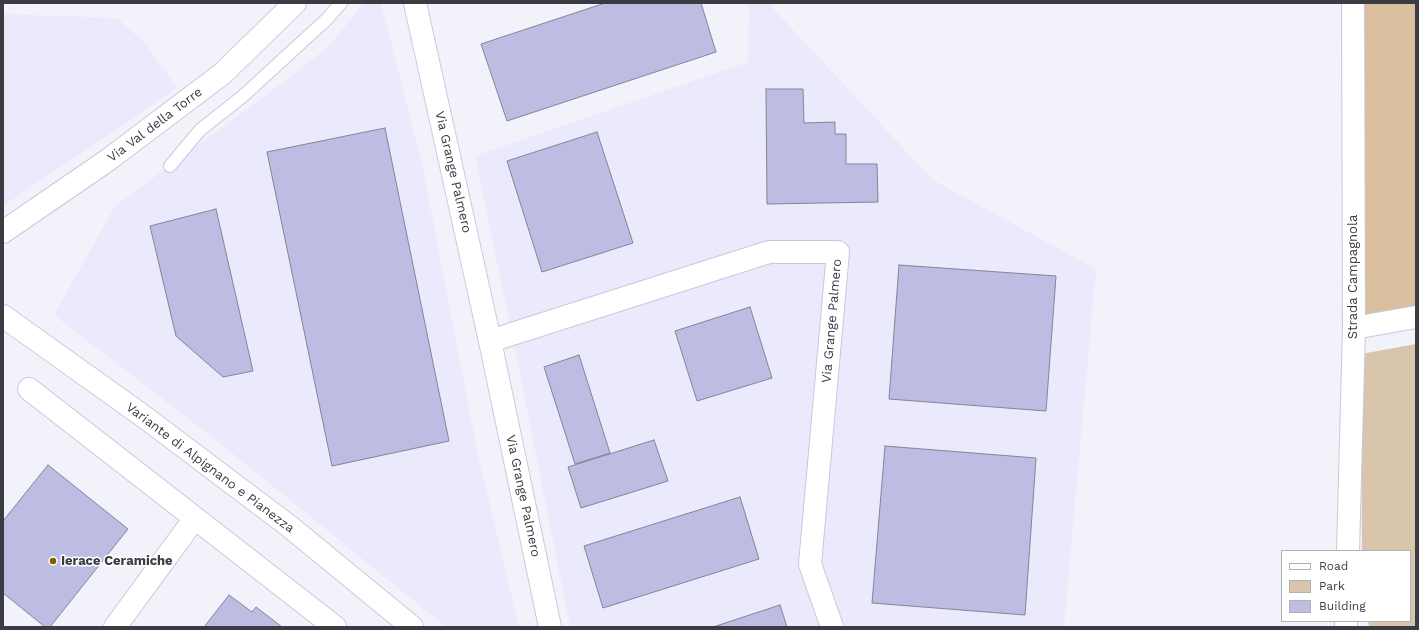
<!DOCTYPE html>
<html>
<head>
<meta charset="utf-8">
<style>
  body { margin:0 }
  #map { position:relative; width:1419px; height:630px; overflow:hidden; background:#f2f2fb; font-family:"Work Sans",sans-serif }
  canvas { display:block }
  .frame { position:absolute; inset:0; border:4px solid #3b3b44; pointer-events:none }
  .legend { position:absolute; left:1281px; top:550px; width:130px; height:72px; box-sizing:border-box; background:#fff; border:1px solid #b1b1b4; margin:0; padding:5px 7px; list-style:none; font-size:12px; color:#3b3b44 }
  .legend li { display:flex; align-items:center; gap:8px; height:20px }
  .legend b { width:20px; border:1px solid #b1b1b4 }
</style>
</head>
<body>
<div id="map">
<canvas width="1419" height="630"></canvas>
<div class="frame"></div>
<ul class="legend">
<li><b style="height:5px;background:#fff"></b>Road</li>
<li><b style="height:11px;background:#d9c5ac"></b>Park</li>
<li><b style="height:11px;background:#bdbce2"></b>Building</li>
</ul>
</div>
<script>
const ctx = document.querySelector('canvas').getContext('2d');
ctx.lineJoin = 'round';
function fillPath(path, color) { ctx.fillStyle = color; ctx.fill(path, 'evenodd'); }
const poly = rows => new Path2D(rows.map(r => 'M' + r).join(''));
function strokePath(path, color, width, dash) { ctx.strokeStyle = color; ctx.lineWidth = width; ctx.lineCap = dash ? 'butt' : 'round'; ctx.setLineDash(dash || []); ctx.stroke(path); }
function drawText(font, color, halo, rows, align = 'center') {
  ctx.font = font + ' "Work Sans",sans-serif'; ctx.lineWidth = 3; ctx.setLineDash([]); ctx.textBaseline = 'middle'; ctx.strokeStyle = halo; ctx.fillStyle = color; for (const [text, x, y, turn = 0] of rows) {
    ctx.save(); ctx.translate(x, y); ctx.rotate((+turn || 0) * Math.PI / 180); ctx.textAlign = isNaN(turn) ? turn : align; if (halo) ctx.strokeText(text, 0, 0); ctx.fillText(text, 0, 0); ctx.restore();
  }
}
fillPath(poly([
  [364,3,381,3,423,168,477,451,519,627,446,627,221,444,54,315,115,206,285,81,330,45],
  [749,3,768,3,933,180,1096,269,1064,627,570,627,515,349,475,156,748,62],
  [3,14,117,18,145,43,177,88,3,206]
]), '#eaeafc');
fillPath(poly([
  [1416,344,1416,627,1369,627,1368,621,1410,621,1410,551,1362,551,1361,354]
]), '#d9c5ac');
fillPath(poly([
  [1353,3,1416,3,1416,317,1354,328]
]), '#d9bf9e');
const building = poly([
  [605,3,701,3,716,52,507,121,481,44,605,3],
  [766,89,803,89,804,123,835,122,835,134,846,134,846,164,877,164,878,202,767,204,766,89],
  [385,128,449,441,332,466,267,152,385,128],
  [597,132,633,243,542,272,507,161,597,132],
  [216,209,253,371,223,377,176,336,150,226,216,209],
  [899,265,1056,276,1046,411,889,399,899,265],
  [750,307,772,378,697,401,675,331,750,307],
  [579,355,610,453,575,464,544,367,579,355],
  [654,440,668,481,581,508,568,467,654,440],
  [885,446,1036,458,1025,615,872,603,885,446],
  [48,465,128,529,50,627,45,627,3,593,3,521,48,465],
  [740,497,759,559,603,608,584,546,740,497],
  [229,595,252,612,256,607,282,627,204,627,229,595],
  [780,605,787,627,713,627,780,605]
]);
fillPath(building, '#bdbce2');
strokePath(building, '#858499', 1);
const service = poly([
  [170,166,200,130,243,96,327,19,341,3]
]);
const minor = poly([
  [3,232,108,160,222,74,295,3],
  [1354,328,1416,317],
  [490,341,769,252,838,252,810,564,832,627],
  [29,389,335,627],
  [1348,551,1354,328,1353,3],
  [115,627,195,518],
  [1346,627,1346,621]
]);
const tertiary = poly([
  [415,3,490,341,550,627]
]);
const primary = poly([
  [3,316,143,416,289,526,412,627]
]);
strokePath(service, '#c9c8de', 14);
strokePath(minor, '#c9c8de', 24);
strokePath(tertiary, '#c9c8de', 24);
strokePath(primary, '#c9c8de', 24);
strokePath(service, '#fff', 12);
strokePath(minor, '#fff', 22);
strokePath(tertiary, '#fff', 22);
strokePath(primary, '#fff', 22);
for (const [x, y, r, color] of [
  [53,561,4,"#8b5b03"]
]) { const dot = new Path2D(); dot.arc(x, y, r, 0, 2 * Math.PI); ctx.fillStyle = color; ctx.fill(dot); strokePath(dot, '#fff', 1.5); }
drawText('13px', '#3b3b44', '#fff', [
  ["Via Val della Torre",155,125,-37],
  ["Via Grange Palmero",453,172,77],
  ["Strada Campagnola",1353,277,-90],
  ["Via Grange Palmero",832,321,-85],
  ["Variante di Alpignano e Pianezza",210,468,37],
  ["Via Grange Palmero",523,496,78]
]);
drawText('bold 13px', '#3b3b44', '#fff', [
  ["Ierace Ceramiche",61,561]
], 'left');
</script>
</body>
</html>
